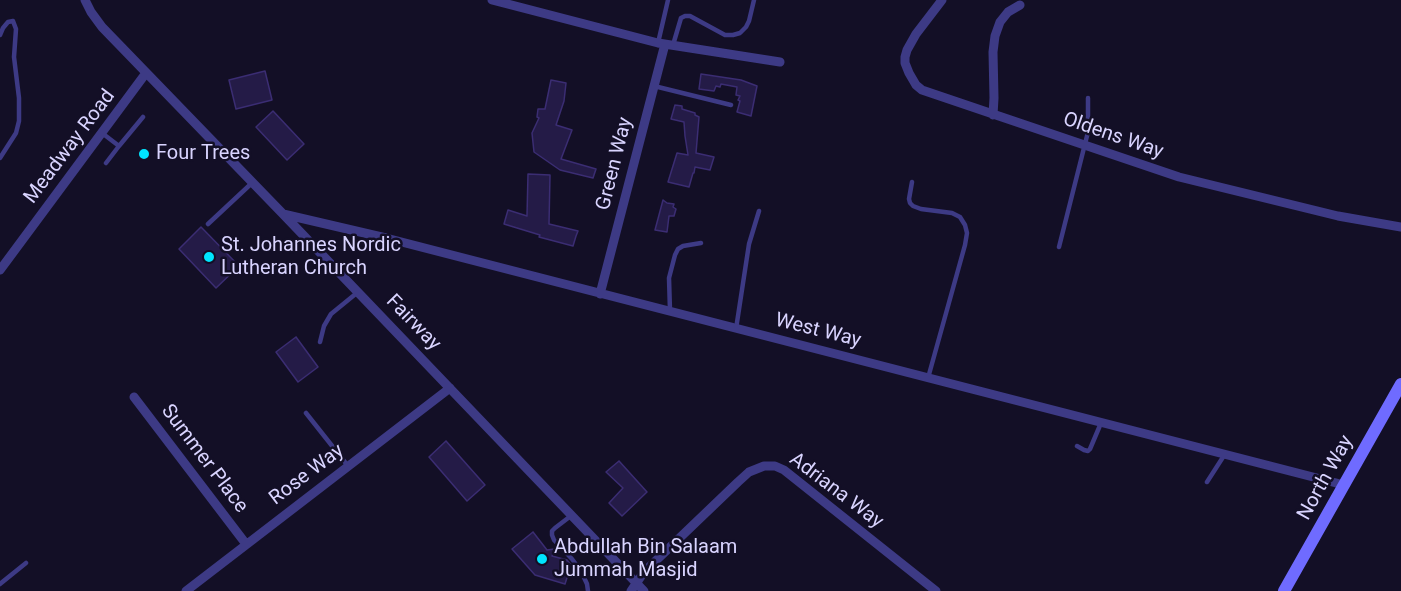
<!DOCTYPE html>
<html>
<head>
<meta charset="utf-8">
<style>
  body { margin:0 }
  canvas { display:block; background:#130f26 }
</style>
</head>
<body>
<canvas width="1401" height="591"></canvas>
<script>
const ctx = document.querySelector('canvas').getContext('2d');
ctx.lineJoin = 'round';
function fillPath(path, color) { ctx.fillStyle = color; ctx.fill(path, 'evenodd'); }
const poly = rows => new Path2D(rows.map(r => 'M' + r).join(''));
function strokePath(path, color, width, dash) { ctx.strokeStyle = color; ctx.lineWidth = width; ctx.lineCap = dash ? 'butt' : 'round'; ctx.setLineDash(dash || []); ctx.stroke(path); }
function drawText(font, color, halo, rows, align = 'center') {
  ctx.font = font + ' Roboto,sans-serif'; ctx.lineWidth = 5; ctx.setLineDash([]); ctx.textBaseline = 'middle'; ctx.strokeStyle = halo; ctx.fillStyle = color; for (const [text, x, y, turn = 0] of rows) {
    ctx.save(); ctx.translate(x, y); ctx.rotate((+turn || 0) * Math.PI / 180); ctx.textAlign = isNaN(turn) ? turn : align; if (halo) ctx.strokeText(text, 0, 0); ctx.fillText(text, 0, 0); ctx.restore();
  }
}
const building = poly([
  [265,71,272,100,236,109,229,80,265,71],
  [701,74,741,80,757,86,751,116,737,112,740,101,738,100,740,96,736,95,737,87,721,84,720,87,716,86,714,91,699,89,701,74],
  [551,80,566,83,564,101,556,125,572,130,561,159,596,169,593,178,560,170,534,152,532,133,539,118,537,117,538,109,545,109,551,80],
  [675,105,682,106,682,109,695,113,695,115,699,117,696,153,714,157,710,170,695,167,694,173,693,173,689,187,668,182,677,153,688,155,685,136,684,122,671,119,675,105],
  [273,111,304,144,287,160,256,127,273,111],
  [528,174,550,175,549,224,578,231,576,236,573,246,539,237,540,235,504,224,508,210,527,216,528,174],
  [663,200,667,203,674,204,673,207,676,209,674,216,669,216,667,232,655,230,663,200],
  [201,227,239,266,216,288,179,249,201,227],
  [296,337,318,367,298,382,276,352,296,337],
  [446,441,485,485,467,501,429,457,446,441],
  [619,461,647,492,622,516,609,503,623,488,606,472,619,461],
  [533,532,547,550,555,549,552,556,567,560,571,565,565,584,535,575,512,549,533,532]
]);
fillPath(building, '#241b47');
strokePath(building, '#3b2d73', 1.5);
strokePath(poly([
  [0,35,3,28,8,22,13,21,16,29,14,57,19,98,19,121,16,133,0,158],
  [658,43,668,0],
  [673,45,681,18,685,16,690,16,725,35,733,35,740,33,746,27,749,21,754,0],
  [654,86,731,105],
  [102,133,119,146,106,163],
  [119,146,143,117],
  [912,182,909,199,910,203,913,206,921,209,952,213,960,217,965,225,967,233,965,245,928,378],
  [208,224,253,182],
  [1059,247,1088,132,1088,98],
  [670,311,669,278,675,255,678,249,683,246,701,243],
  [736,329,749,244,759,211],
  [320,342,324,326,331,314,358,292],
  [306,413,348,466],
  [1077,446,1084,450,1088,451,1090,449,1101,423],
  [1207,482,1225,454],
  [572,515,555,528,552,531,552,535,554,540,572,559,581,571,587,584,588,591],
  [0,584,26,563]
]), '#3d3a85', 4.5);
strokePath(poly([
  [85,0,91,12,102,27,283,214,644,591],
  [492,0,658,43,780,62],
  [942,0,916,34,907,50,905,57,905,63,909,73,916,85,922,90,1179,177,1338,216,1401,227],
  [993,115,994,98,993,52,995,36,1000,22,1008,12,1020,5],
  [283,214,386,238,1344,485],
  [0,270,146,73],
  [600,294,665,44],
  [134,397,246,544],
  [186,591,450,388],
  [631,591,644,572,738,482,749,472,764,466,775,466,784,470,936,591]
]), '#3d3a85', 9);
strokePath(poly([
  [1284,591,1401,384]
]), '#6f6bff', 12);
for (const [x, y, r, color] of [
  [144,154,6,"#00e5ff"],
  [209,257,6,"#00e5ff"],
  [542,559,6,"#00e5ff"]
]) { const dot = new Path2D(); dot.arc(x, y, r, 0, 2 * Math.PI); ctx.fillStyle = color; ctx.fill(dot); strokePath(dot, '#130f26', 2); }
drawText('20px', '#d9d4ff', '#130f26', [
  ["Oldens Way",1113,136,19],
  ["Meadway Road",70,147,-53],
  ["Green Way",615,164,-76],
  ["Fairway",413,323,46],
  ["West Way",818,331,14],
  ["Summer Place",204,459,53],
  ["Rose Way",307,475,-37],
  ["North Way",1326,478,-61],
  ["Adriana Way",836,491,37]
]);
drawText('20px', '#d9d4ff', '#130f26', [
  ["Four Trees",156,154],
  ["St. Johannes Nordic",221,246],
  ["Lutheran Church",221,269],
  ["Abdullah Bin Salaam",554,548],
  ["Jummah Masjid",554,571]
], 'left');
</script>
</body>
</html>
